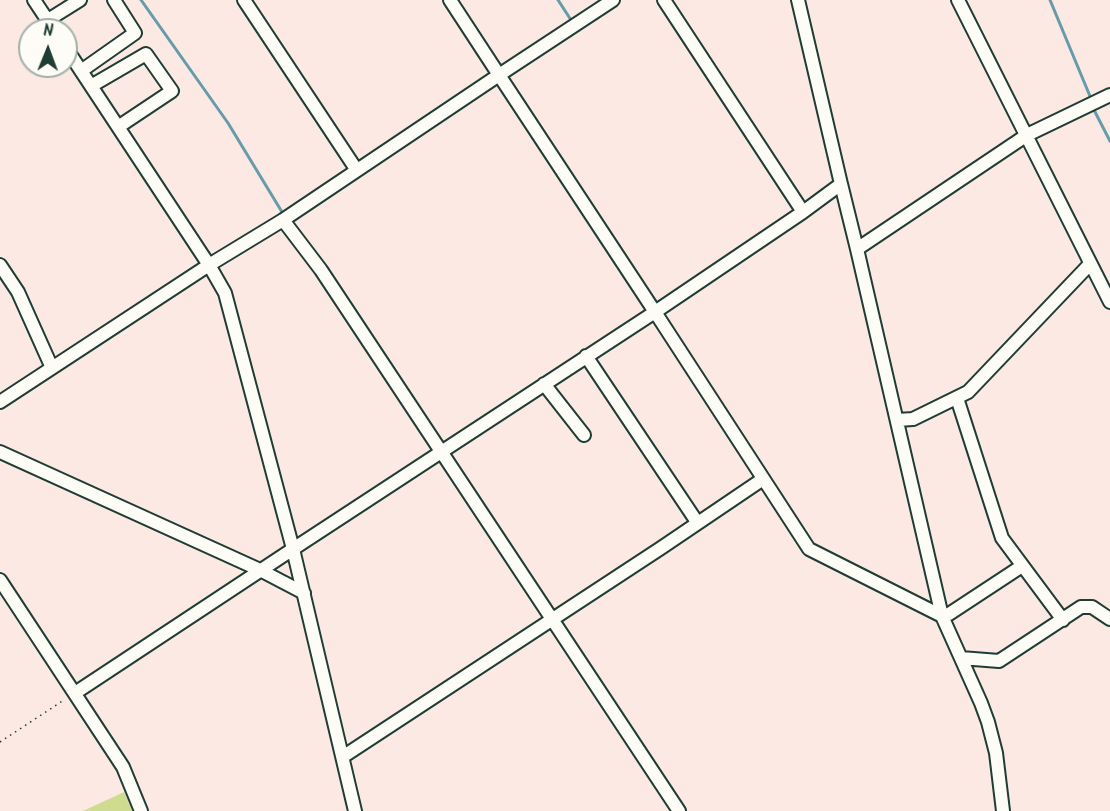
<!DOCTYPE html>
<html>
<head>
<meta charset="utf-8">
<style>
  body { margin:0 }
  #map { position:relative; width:1110px; height:811px; overflow:hidden; background:#fce9e4; font-family:Kalam,sans-serif }
  canvas { display:block }
  .north { position:absolute; left:18px; top:18px; width:60px; height:60px; box-sizing:border-box; background:#fdfcf7; border:2px solid #a4b0a9; border-radius:50%; rotate:1deg; font-size:16px; font-weight:700; line-height:24px; text-align:center; color:#1f3d34 }
  .north::after { content:''; display:block; margin:auto; width:21px; height:27px; background:#1f3d34; clip-path:polygon(50% 0,100% 100%,50% 72%,0 100%) }
</style>
</head>
<body>
<div id="map">
<canvas width="1110" height="811"></canvas>
<div class="north">N</div>
</div>
<script>
const ctx = document.querySelector('canvas').getContext('2d');
ctx.lineJoin = 'round';
function fillPath(path, color) { ctx.fillStyle = color; ctx.fill(path, 'evenodd'); }
const poly = rows => new Path2D(rows.map(r => 'M' + r).join(''));
function strokePath(path, color, width, dash) { ctx.strokeStyle = color; ctx.lineWidth = width; ctx.lineCap = dash ? 'butt' : 'round'; ctx.setLineDash(dash || []); ctx.stroke(path); }
fillPath(poly([
  [124,792,132,811,83,811]
]), '#cfdc8f');
strokePath(poly([
  [141,0,228,123,282,212],
  [558,0,571,20],
  [1050,0,1092,101],
  [1093,108,1110,141]
]), '#669ca9', 3);
const minor = poly([
  [34,0,54,30],
  [244,0,356,169],
  [664,0,803,212],
  [798,0,841,184,803,212,655,312,809,549,942,616,949,614,1022,566],
  [958,0,1110,302],
  [48,20,80,0],
  [66,48,209,265,225,293,293,549,75,693],
  [81,71,135,33,114,0],
  [91,86,146,54,172,91,118,127],
  [841,184,857,249,942,616,981,703,988,722,996,753,1003,811],
  [283,220,321,270,679,811],
  [857,249,1027,135,1110,95],
  [0,265,18,292,52,368],
  [586,356,697,522],
  [544,384,584,435],
  [957,398,1002,538,1063,620],
  [0,402,209,265,283,220,499,75,450,0],
  [897,420,913,419,968,392,1090,264],
  [0,452,260,570,304,593],
  [0,580,123,767,141,811],
  [961,658,999,661,1081,607,1092,607,1110,619],
  [344,756,661,548,763,479],
  [355,811,293,549,655,312,499,75,613,0]
]);
strokePath(minor, '#1f3d34', 16);
strokePath(poly([
  [0,742,64,700]
]), '#1f3d34', 1.5, [1.5, 4.5]);
strokePath(minor, '#fdfcf7', 12);
</script>
</body>
</html>
